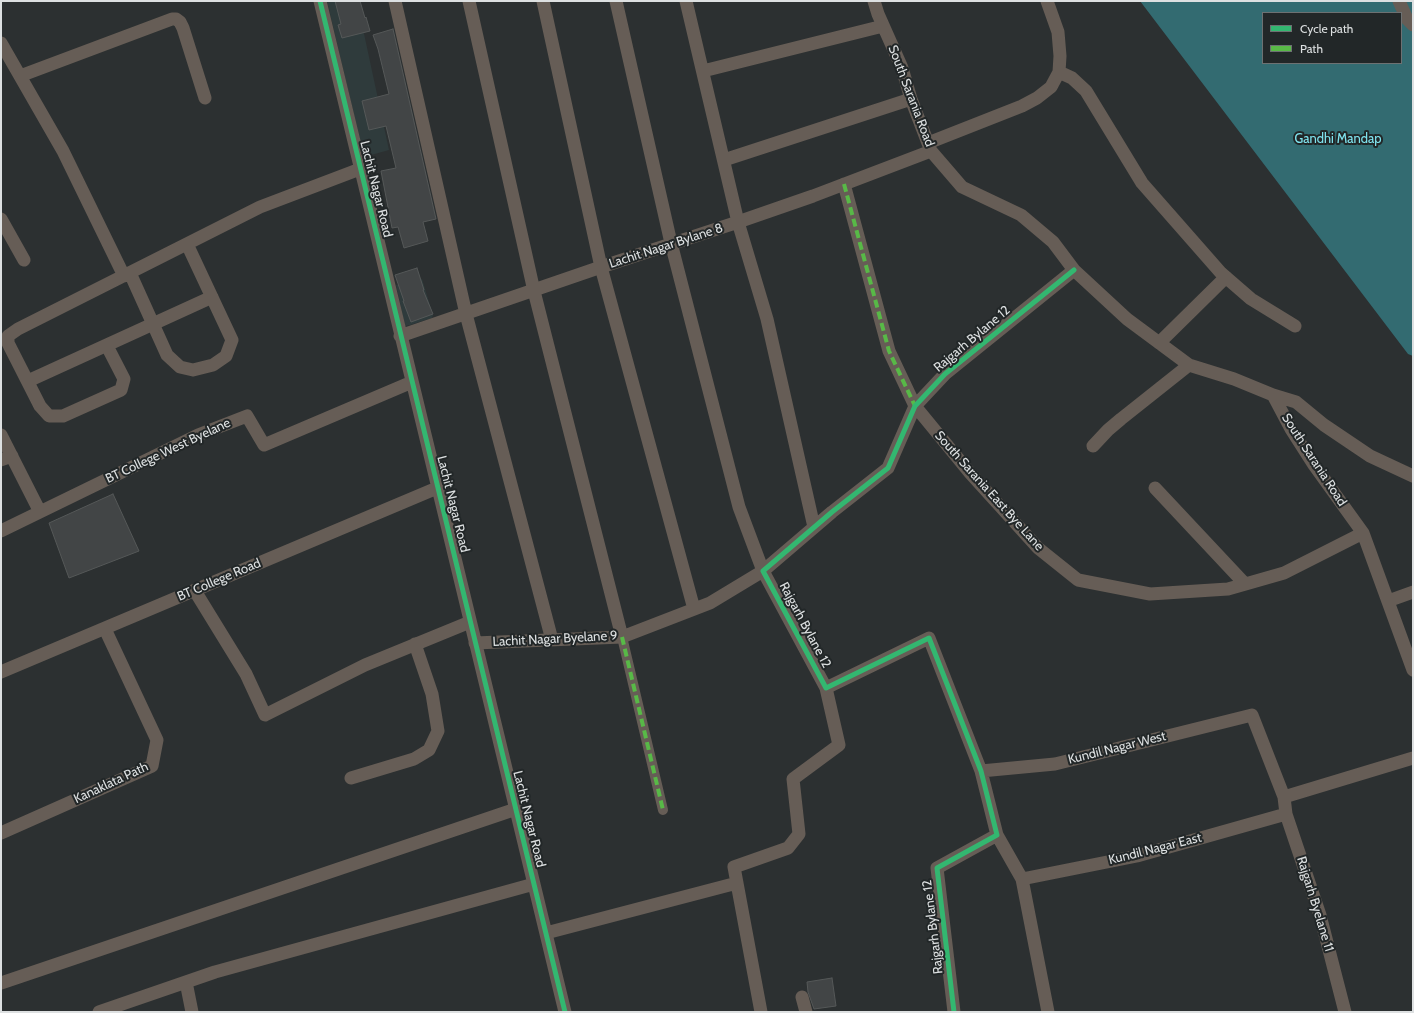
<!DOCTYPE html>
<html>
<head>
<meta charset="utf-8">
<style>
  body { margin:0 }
  #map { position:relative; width:1414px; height:1013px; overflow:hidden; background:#2c3031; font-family:Cabin,sans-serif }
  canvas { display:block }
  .frame { position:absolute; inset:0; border:2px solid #dde0e1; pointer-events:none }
  .legend { position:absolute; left:1262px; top:12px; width:140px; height:52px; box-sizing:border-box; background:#222728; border:1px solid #6d7172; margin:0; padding:5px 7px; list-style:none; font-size:12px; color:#dde0e1 }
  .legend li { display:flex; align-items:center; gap:8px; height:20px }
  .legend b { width:20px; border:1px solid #6d7172 }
</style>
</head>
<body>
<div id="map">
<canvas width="1414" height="1013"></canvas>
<div class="frame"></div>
<ul class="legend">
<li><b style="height:5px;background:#33b770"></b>Cycle path</li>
<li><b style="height:5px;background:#58b947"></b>Path</li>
</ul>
</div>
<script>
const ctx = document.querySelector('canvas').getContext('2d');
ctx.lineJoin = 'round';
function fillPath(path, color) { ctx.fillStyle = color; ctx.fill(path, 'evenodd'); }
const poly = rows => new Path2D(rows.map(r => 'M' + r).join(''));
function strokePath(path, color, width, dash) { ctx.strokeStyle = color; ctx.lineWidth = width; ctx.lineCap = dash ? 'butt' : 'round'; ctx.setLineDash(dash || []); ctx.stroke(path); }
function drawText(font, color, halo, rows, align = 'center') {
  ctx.font = font + ' Cabin,sans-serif'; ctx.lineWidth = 4; ctx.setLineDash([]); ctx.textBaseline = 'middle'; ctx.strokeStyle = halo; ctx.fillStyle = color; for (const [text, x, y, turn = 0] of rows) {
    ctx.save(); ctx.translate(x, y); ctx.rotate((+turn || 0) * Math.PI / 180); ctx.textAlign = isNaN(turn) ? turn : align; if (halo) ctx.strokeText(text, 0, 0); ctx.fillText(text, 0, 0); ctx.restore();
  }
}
fillPath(poly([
  [327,1,357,1,389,150,364,157],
  [422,279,433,315,432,318,410,325,405,326,396,285]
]), '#2f3b3c');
fillPath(poly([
  [1140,1,1413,1,1413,356,1408,354],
  [1263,13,1401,13,1401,63,1263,63]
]), '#336b71');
const building = poly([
  [335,1,360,1,365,18,366,17,370,31,342,38,338,25,341,24,335,1],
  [393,29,436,219,423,222,428,241,404,248,398,227,392,228,381,171,396,168,386,126,369,130,362,101,389,94,378,49,373,35,393,29],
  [417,268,424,290,423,290,433,314,411,322,403,301,404,301,395,275,417,268],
  [113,494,139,551,69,578,49,523,113,494],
  [832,978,836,1006,814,1009,808,992,807,982,832,978]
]);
fillPath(building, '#424546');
strokePath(building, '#555858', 1);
strokePath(poly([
  [622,637,663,810]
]), '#665d56', 10);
strokePath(poly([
  [320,1,565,1012],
  [395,1,466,314,552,640],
  [469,1,534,291,622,637],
  [543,1,601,267,694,609],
  [686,1,738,222,767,319,814,527],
  [874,1,878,14,902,68,911,99,931,151,962,187,1021,215,1053,242,1074,270,1127,319,1189,365,1234,379,1273,395,1291,429,1314,465,1363,533,1413,670],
  [1399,1,1407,19,1413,25],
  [1,43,63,151,124,276],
  [703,71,883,26],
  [1059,72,1072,78,1086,91,1142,183,1221,273,1251,299,1295,326],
  [20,76,172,19,176,19,180,22,183,28,205,98],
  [928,143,1022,106,1037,98,1051,87,1059,72,1060,56,1058,32,1047,1],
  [724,160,911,99],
  [844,184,889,351,915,406,970,473,1038,548,1078,580,1150,594,1228,589,1284,573,1363,533],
  [1,219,24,260],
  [130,273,167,355,180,367,193,370,213,365,226,356,232,340,187,244],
  [400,336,601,267,738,222,813,196,931,151],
  [1159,343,1226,277],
  [107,346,124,379,121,390,63,416,49,416,40,406,8,343,8,336,18,329,260,207,360,169],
  [28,381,212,297],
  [1273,395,1296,402,1324,425,1370,456,1413,476],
  [1,435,40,512],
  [1093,446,1108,430,1121,419,1189,365],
  [1,460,12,456],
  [1155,488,1245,584],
  [1,531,198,435,247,416,264,445,412,382],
  [195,591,246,674,265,715,365,665,470,622],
  [1388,601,1413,592],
  [475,643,622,637,710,603,763,571,739,507,671,243,616,1],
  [1,672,437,488],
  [981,771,1055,764,1252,715,1284,797,1286,814,1320,915,1345,1012],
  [351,778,414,759,429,750,438,731,432,694,415,644],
  [1284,797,1413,758],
  [1,833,152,766,157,740,105,629],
  [997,835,1022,879,1137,856,1286,814],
  [1022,879,1048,1012],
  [546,933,737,883],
  [186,982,192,1012],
  [1,983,516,809],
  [802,997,806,1012],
  [99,1012,215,972,534,884],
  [761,1012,734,867,788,848,799,834,793,779,839,745,826,688],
  [954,1012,937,868,997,835,981,771,929,638,826,688,763,571,832,512,888,468,915,406,945,374,1074,270]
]), '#665d56', 13);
strokePath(poly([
  [844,184,889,351,915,406],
  [622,637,663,810]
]), '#58b947', 4, [8, 4]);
strokePath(poly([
  [320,1,565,1012],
  [954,1012,937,868,997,835,981,771,929,638,826,688,763,571,832,512,888,468,915,406,945,374,1074,270]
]), '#33b770', 5);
drawText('13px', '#dde0e1', '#222728', [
  ["South Sarania Road",911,96,69],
  ["Lachit Nagar Road",376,189,76],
  ["Lachit Nagar Bylane 8",666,246,-18],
  ["Rajgarh Bylane 12",972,339,-40],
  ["BT College West Byelane",168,451,-25],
  ["South Sarania Road",1314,460,57],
  ["South Sarania East Bye Lane",989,491,48],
  ["Lachit Nagar Road",453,504,76],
  ["BT College Road",219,580,-23],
  ["Rajgarh Bylane 12",805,625,62],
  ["Lachit Nagar Byelane 9",555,639,-3],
  ["Kundil Nagar West",1117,748,-14],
  ["Kanaklata Path",111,783,-25],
  ["Lachit Nagar Road",529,819,76],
  ["Kundil Nagar East",1155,849,-14],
  ["Rajgarh Byelane 11",1315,904,73],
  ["Rajgarh Bylane 12",933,927,-97]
]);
drawText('13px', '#80e5f0', '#222728', [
  ["Gandhi Mandap",1338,139]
]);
</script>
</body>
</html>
